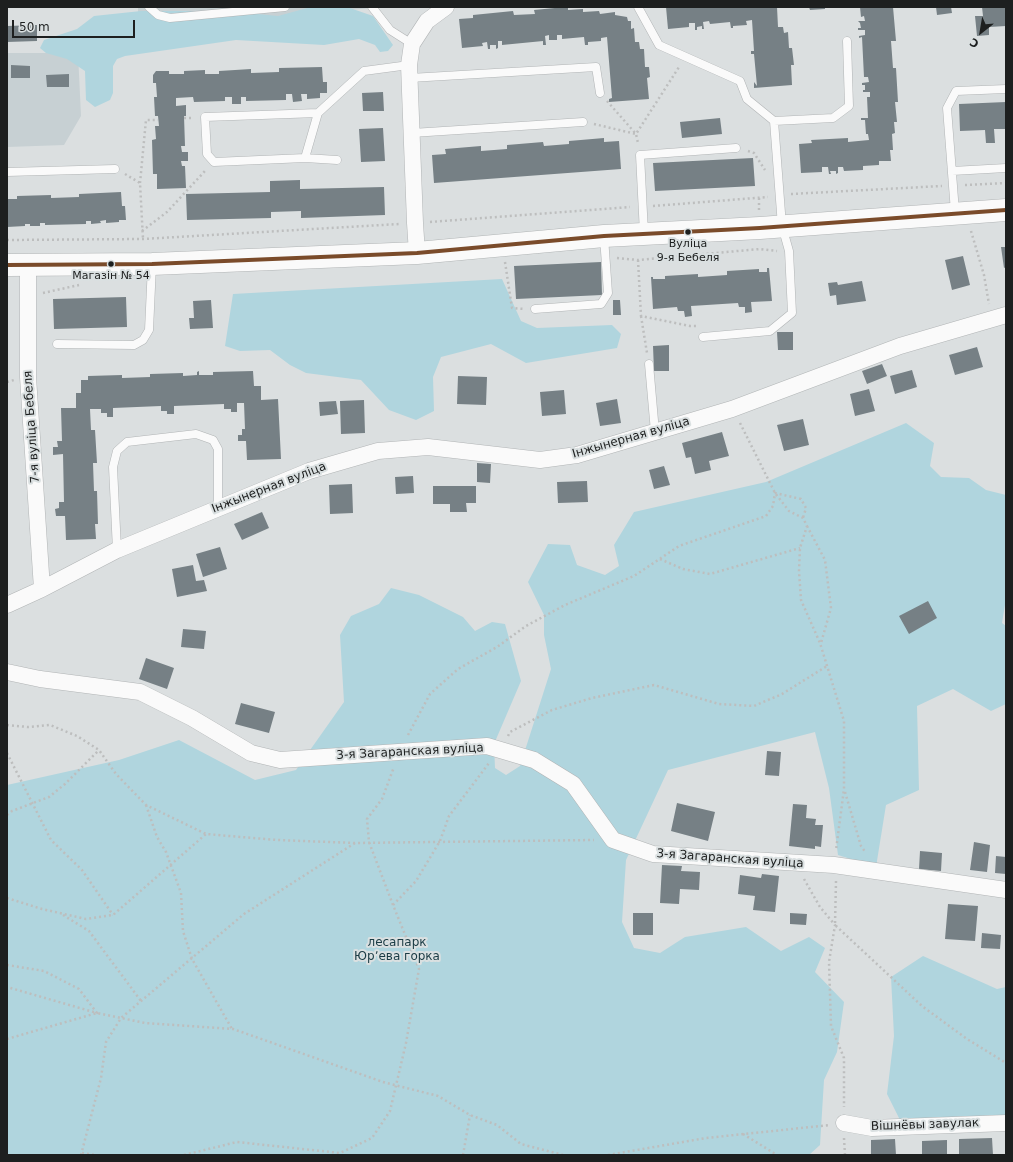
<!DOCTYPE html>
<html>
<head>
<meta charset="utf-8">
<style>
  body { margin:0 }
  #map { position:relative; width:1013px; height:1162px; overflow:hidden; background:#dbdfe0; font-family:"DejaVu Sans",sans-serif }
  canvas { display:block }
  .frame { position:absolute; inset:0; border:8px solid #1d1f1f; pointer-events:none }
  .north { position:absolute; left:961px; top:12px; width:40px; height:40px; -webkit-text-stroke:3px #dae0e1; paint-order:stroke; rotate:211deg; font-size:11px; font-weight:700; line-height:16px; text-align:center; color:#1d1f1f }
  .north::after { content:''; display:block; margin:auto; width:14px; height:18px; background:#1d1f1f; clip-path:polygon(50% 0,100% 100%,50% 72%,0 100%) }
  .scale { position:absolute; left:12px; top:20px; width:123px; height:18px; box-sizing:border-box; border:2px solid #1d1f1f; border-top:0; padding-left:5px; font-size:12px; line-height:14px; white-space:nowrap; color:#1d1f1f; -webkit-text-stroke:3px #dae0e1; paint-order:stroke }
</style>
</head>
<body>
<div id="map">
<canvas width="1013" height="1162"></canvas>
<div class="frame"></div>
<div class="north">С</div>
<div class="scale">50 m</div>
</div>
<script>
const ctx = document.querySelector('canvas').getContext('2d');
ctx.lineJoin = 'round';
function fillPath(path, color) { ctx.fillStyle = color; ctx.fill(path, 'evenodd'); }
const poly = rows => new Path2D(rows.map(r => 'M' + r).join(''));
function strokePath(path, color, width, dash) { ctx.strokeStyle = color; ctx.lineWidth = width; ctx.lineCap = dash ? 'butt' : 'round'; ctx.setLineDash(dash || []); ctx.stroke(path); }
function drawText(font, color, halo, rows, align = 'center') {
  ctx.font = font + ' "DejaVu Sans",sans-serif'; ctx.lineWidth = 4; ctx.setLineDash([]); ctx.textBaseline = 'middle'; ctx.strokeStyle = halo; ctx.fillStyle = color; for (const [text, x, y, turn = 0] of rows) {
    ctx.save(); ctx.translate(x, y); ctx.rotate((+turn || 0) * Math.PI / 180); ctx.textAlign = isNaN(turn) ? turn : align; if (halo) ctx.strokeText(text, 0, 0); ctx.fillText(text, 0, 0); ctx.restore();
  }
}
fillPath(poly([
  [138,7,384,7,138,28],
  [7,53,78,53,81,116,64,145,7,147]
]), '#c7d0d3');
fillPath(poly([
  [311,7,347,7,373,16,393,45,388,51,380,52,375,45,359,39,324,45,236,40,125,56,117,59,113,66,113,93,110,100,95,107,86,100,85,71,67,59,46,53,40,48,44,40,77,29,94,16,141,11,226,11,278,16],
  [502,279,521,321,537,328,612,325,621,334,617,348,526,363,491,344,441,357,433,377,434,411,416,420,389,410,361,380,306,373,290,365,270,350,240,351,225,346,233,294],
  [906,423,934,443,930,466,941,477,969,478,986,490,1006,495,1006,599,1002,623,1006,626,1006,704,991,711,953,689,917,706,919,790,886,805,876,867,838,855,829,788,815,732,668,770,626,860,622,922,634,948,660,953,685,937,746,927,781,951,809,937,825,948,815,972,844,1002,837,1052,824,1080,820,1145,809,1155,7,1155,7,785,119,760,179,740,255,780,296,770,344,702,340,635,351,616,379,604,391,588,419,595,463,617,475,631,492,622,505,624,521,681,494,744,495,768,506,775,520,766,551,669,544,635,544,615,528,582,548,544,570,545,577,565,605,575,619,566,614,545,634,512,766,482],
  [923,956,997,989,1006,987,1006,1118,900,1120,887,1094,894,1036,891,977]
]), '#b0d5de');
fillPath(poly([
  [565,7,568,7,568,10,583,9,583,12,599,11,600,14,615,12,615,15,627,17,628,21,631,21,631,29,634,28,635,42,639,42,640,49,644,49,645,67,649,67,650,77,647,78,649,99,609,102,609,99,612,98,607,37,601,38,601,41,588,42,588,45,585,45,584,37,562,39,562,35,557,35,557,40,549,40,549,35,545,36,546,45,543,45,543,41,502,45,502,41,498,41,498,48,496,49,496,45,490,45,490,49,488,49,487,42,482,43,483,46,462,48,459,19,473,18,473,15,513,11,514,15,535,14,534,10],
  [666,7,777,7,778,27,783,27,784,33,788,32,789,48,792,48,794,65,791,65,792,85,754,88,754,82,757,86,754,54,751,54,751,51,754,51,752,20,746,21,747,25,733,26,733,28,731,28,730,22,710,24,709,21,703,22,704,29,702,29,702,26,697,27,697,30,695,30,695,23,689,23,689,27,668,29],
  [809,7,825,7,825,9,810,10],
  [860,7,893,7,896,41,891,41,893,68,896,68,898,102,895,102,897,122,894,122,895,133,892,134,893,150,890,150,891,161,879,161,879,165,863,166,863,170,844,171,843,167,838,167,838,173,836,174,836,171,830,171,831,174,829,174,828,167,822,167,822,172,801,173,799,144,812,143,811,140,848,138,848,142,869,140,868,134,866,134,865,120,861,120,861,118,868,118,867,97,870,97,870,92,863,92,863,90,865,90,865,85,862,85,862,83,869,82,868,77,864,77,862,37,859,38,859,36,865,35,865,30,858,30,858,28,861,28,860,23,858,21,865,21,864,16,861,17],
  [936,7,951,7,952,13,937,15],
  [982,7,1006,7,1006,26,989,27,989,35,977,36,975,16,983,16],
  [37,25,37,41,7,42,7,26],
  [11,65,30,66,30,78,11,78],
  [322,67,323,82,327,82,327,93,320,93,320,98,307,99,307,94,301,94,302,101,293,102,292,94,286,94,286,100,246,101,246,97,241,97,241,104,232,104,232,97,225,97,225,101,194,102,193,97,176,98,176,106,186,105,186,116,184,116,185,146,181,146,182,152,188,152,188,161,181,161,182,166,185,166,186,188,157,189,157,174,153,174,152,140,156,139,155,126,159,126,158,116,155,116,154,97,157,97,156,83,153,83,153,75,156,71,169,71,169,74,184,74,184,71,205,70,205,74,219,74,219,71,251,69,251,73,279,72,279,68],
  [69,74,69,87,47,87,46,75],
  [383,92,384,111,363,111,362,93],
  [1006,102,1006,129,994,129,995,143,986,143,985,130,960,131,959,104],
  [720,118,722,134,682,138,680,122],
  [383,128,385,161,361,162,359,129],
  [604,138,604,142,619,141,621,169,434,183,432,155,446,154,445,149,481,146,481,151,507,149,507,145,543,142,544,146,569,144,569,141],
  [753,158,755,186,655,191,653,163],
  [300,180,300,189,384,187,385,215,301,218,301,211,271,212,271,218,187,220,186,194,270,192,270,181],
  [121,192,122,206,125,206,126,220,119,220,119,222,106,223,106,220,100,221,101,223,91,224,91,221,86,221,86,224,45,225,45,223,40,223,40,226,30,226,30,224,25,224,25,226,7,227,7,199,17,199,17,196,51,195,51,198,79,197,79,194],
  [1001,247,1006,247,1006,267,1004,268],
  [963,256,970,285,952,290,945,260],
  [601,262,602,295,516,299,514,266],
  [767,268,769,268,772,301,751,302,752,312,745,313,745,307,739,307,738,303,691,306,692,316,685,317,684,311,678,311,677,307,653,309,651,277,653,277,653,279,665,279,665,276,698,274,698,277,727,275,727,271,759,269,759,272,767,272],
  [862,281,866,301,837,305,836,295,830,296,828,283,837,282,838,285],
  [126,297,127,327,54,329,53,299],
  [211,300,213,328,190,329,189,318,194,318,193,301],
  [613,300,620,300,621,315,613,315],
  [777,332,793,332,793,350,778,350],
  [669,345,669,371,654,371,653,346],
  [977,347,983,367,955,375,949,355],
  [882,364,887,376,867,384,862,371],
  [912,370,917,387,895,394,890,376],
  [199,371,199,375,213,375,213,372,253,371,254,386,261,386,261,400,278,399,281,459,247,460,246,441,238,441,238,435,242,435,242,429,245,429,244,403,237,403,237,412,231,412,231,409,224,409,224,404,174,406,174,414,167,414,167,411,161,411,161,406,113,408,113,417,107,417,107,413,101,413,101,409,90,409,91,430,95,430,97,463,93,463,94,491,97,491,98,524,95,524,96,539,66,540,65,516,56,516,55,509,59,508,59,502,64,502,63,454,53,455,53,447,58,447,57,441,62,441,61,408,76,408,76,393,81,393,81,380,88,380,88,376,122,375,122,378,150,377,150,374,183,373,183,376,197,375,197,372],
  [458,376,487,377,486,405,457,404],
  [869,389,875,411,855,416,850,394],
  [564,390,566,414,542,416,540,392],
  [617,399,621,423,600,426,596,403],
  [364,400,365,433,341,434,340,401],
  [336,401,338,414,320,416,319,402],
  [803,419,809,445,784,451,777,425],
  [722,432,729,456,709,461,711,470,695,474,691,457,686,458,682,443],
  [477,463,491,464,490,483,477,482],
  [664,466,670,485,654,489,649,470],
  [413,476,414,493,396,494,395,477],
  [587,481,588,502,558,503,557,482],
  [352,484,353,513,330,514,329,485],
  [433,486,476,486,476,503,466,503,467,512,450,512,450,504,433,504],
  [262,512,269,528,242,540,234,524],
  [220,547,227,569,203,577,196,554],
  [193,565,196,581,204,580,207,591,177,597,172,569],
  [928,601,937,618,909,634,899,616],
  [183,629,206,631,204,649,181,647],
  [146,658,174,668,167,689,139,679],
  [241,703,275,712,269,733,235,724],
  [767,751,781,752,779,776,765,775],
  [677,803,715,812,708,841,671,831],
  [793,804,807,805,806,818,816,819,815,825,823,825,821,847,815,846,815,849,789,846],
  [974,842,990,845,987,872,970,870],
  [920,851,942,853,941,871,919,869],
  [996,856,1006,857,1006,874,995,873],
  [662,865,682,866,681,871,700,872,699,890,680,889,679,904,660,903],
  [762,874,779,876,775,912,753,910,755,896,738,894,740,875,761,878],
  [948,904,978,906,975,941,945,939],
  [633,913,653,913,653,935,633,935],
  [790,913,807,914,806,925,790,924],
  [982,933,1001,935,1000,949,981,948],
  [992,1138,993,1155,959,1155,959,1139],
  [895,1139,896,1155,871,1155,871,1140],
  [947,1140,947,1155,922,1155,922,1141]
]), '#768085');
const lane = poly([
  [149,7,158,15,170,18,285,7],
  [372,7,390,30,412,44],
  [638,7,659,45,740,81,747,99,774,121,782,226,789,251,792,313,770,331,703,337],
  [410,78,596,67,600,93],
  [318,113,205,117,207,154,214,162,305,158,318,113,364,71,409,65],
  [774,121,833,118,849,106,847,41],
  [412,133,583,122],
  [305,158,337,160],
  [952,171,1006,168],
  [7,172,115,169],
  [955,212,947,108,956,91,1006,89],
  [644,233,640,155,736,148],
  [535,309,601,304,608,293,604,237],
  [57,344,134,345,143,340,149,330,152,265],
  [649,364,655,432],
  [117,550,113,467,117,451,127,442,196,434,213,440,218,449,218,508]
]);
const street = poly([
  [417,253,415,223,409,65,412,44,427,21,446,7],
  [28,265,28,377,42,589],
  [7,605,42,589,117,550,309,471,378,451,428,447,540,460,577,455,732,409,900,346,1006,315],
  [7,672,40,679,140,692,192,718,251,753,280,760,487,746,534,760,573,784,613,840,653,854,834,865,1006,890],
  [844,1123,872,1128,1006,1123]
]);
const secondary = poly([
  [7,265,152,264,417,253,604,236,760,228,1006,210]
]);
strokePath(lane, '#b1b4b5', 9);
strokePath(street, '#b1b4b5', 17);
strokePath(secondary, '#b1b4b5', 23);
strokePath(poly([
  [607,101,636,134,638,143],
  [184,118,193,118],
  [594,124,636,134,679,67],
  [748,151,754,153,765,170],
  [125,174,140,183,143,239],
  [140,183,146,120,158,120],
  [965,185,1006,183],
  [791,194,942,186],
  [653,206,768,197],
  [759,210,759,198],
  [430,222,630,207],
  [142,231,167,212,205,171],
  [971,231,984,275,989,304],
  [7,240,143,239,399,224],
  [617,258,638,260,760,249,777,251],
  [638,260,641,316,690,326,697,326],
  [505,262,512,308,525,309],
  [43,293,79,285],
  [641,316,647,353],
  [7,382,14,380],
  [740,423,775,493,789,511,803,518,807,526,800,548,799,571,801,600,820,643,844,721,844,789,836,850],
  [807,526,825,560,831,608,821,643],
  [660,559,683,569,710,574,800,548],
  [7,725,28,727,50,725,77,736,99,750,116,774,146,805,206,834,277,840,355,843,594,840],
  [408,735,430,694,458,669,497,647,526,626,565,605,634,576,679,546,766,516,773,506,775,493,801,499,806,508,803,518],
  [508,736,510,732,552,710,592,698,654,685,719,704,754,706,782,694,827,666],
  [7,753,51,840,82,870,113,915],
  [845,792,861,846,866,853],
  [146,805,157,837,166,852,181,893,183,931,192,959,232,1029],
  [7,815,12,811,49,797,65,784,99,750],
  [804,879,820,907,835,925,829,962,831,1026,844,1058,844,1107],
  [836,881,835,925,922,1006,967,1039,1006,1063],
  [7,898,42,909,86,919,113,915,206,834],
  [393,905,416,881,440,841,449,816,489,763],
  [63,915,89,931,141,1001],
  [7,965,44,971,79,989,97,1013,7,987],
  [7,1039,97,1013,145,1023,233,1029,383,1082,438,1096,470,1115,497,1125,521,1144,563,1155],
  [743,1134,777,1155],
  [844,1138,845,1155],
  [82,1153,96,1155],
  [81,1155,101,1078,106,1042,121,1018,244,914,355,843],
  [184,1155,237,1142,340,1153,372,1138,390,1111,406,1043,419,969,393,905,369,842,367,819,382,799,394,767],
  [463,1155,470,1115],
  [608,1155,706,1138,830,1125]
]), '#bdbebe', 2.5, [2, 3]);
strokePath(lane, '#fafafa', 8);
strokePath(street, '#fafafa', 16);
strokePath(secondary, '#fafafa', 22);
strokePath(poly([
  [7,265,152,264,417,253,604,236,760,228,1006,210]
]), '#7a4b2a', 4);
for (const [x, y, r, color] of [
  [688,232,3.5,"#1d1f1f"],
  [111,264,3.5,"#1d1f1f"]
]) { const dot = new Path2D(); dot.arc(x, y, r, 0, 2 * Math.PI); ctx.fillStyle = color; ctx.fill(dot); strokePath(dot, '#dae0e1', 1.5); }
drawText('11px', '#1d1f1f', '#dae0e1', [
  ["Вуліца",688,244],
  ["9-я Бебеля",688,258],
  ["Магазін № 54",111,276]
]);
drawText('12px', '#1d1f1f', '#dae0e1', [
  ["7-я вуліца Бебеля",32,427,-94],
  ["Інжынерная вуліца",631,438,-16],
  ["Інжынерная вуліца",269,488,-21],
  ["3-я Загаранская вуліца",410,752,-3],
  ["3-я Загаранская вуліца",730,859,4],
  ["Вішнёвы завулак",925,1125,-2]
]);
drawText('12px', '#1a3b44', '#dae0e1', [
  ["лесапарк",397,943],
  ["Юрʼева горка",397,957]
]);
</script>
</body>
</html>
